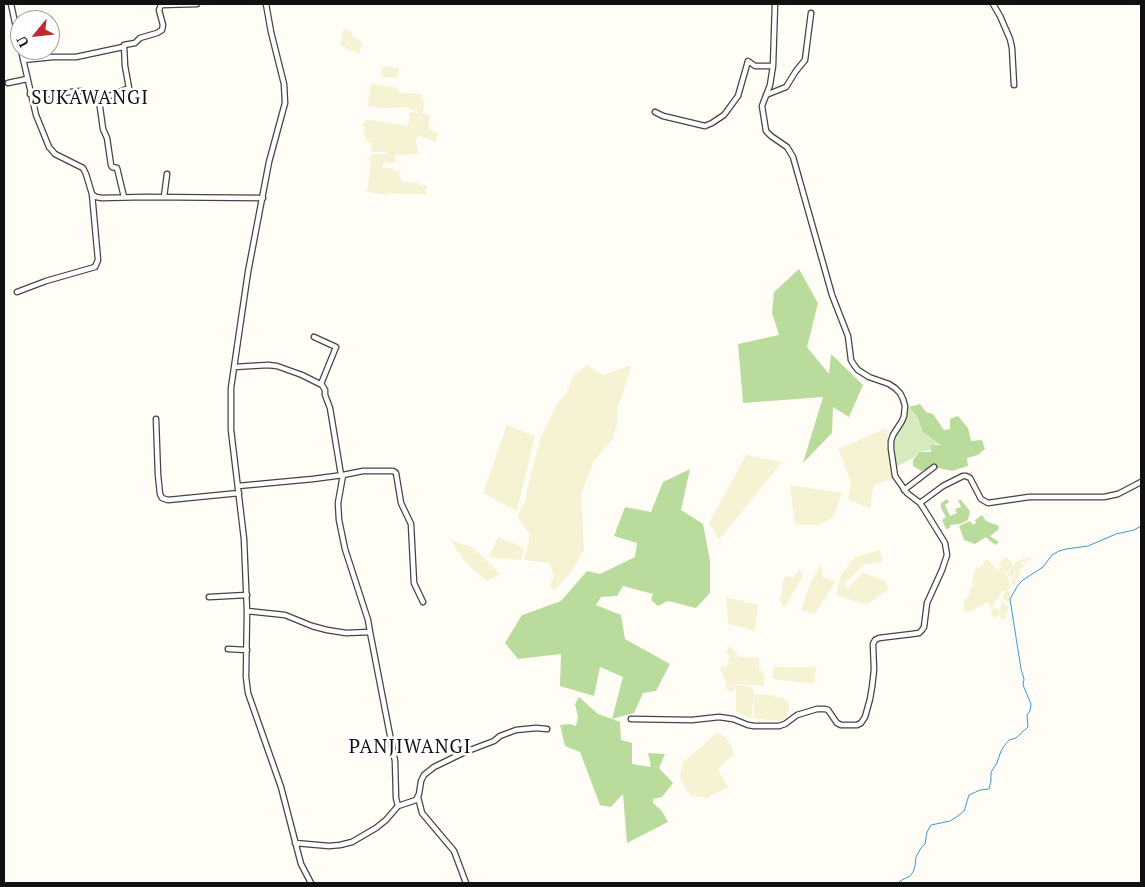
<!DOCTYPE html>
<html>
<head>
<meta charset="utf-8">
<style>
  body { margin:0 }
  #map { position:relative; width:1145px; height:887px; overflow:hidden; background:#fffdf5; font-family:"PT Serif",serif }
  canvas { display:block }
  .frame { position:absolute; inset:0; border:5px solid #111; pointer-events:none }
  .north { position:absolute; left:10px; top:10px; width:50px; height:50px; box-sizing:border-box; background:#fff; border:1px solid #a0a0a0; border-radius:50%; rotate:242deg; font-size:14px; font-weight:700; line-height:20px; text-align:center; color:#111 }
  .north::after { content:''; display:block; margin:auto; width:18px; height:22px; background:#c4262e; clip-path:polygon(50% 0,100% 100%,50% 72%,0 100%) }
</style>
</head>
<body>
<div id="map">
<canvas width="1145" height="887"></canvas>
<div class="frame"></div>
<div class="north">U</div>
</div>
<script>
const ctx = document.querySelector('canvas').getContext('2d');
ctx.lineJoin = 'round';
function fillPath(path, color) { ctx.fillStyle = color; ctx.fill(path, 'evenodd'); }
const poly = rows => new Path2D(rows.map(r => 'M' + r).join(''));
function strokePath(path, color, width, dash) { ctx.strokeStyle = color; ctx.lineWidth = width; ctx.lineCap = dash ? 'butt' : 'round'; ctx.setLineDash(dash || []); ctx.stroke(path); }
function drawText(font, color, halo, rows, align = 'center') {
  ctx.font = font + ' "PT Serif",serif'; ctx.lineWidth = 5; ctx.setLineDash([]); ctx.textBaseline = 'middle'; ctx.strokeStyle = halo; ctx.fillStyle = color; for (const [text, x, y, turn = 0] of rows) {
    ctx.save(); ctx.translate(x, y); ctx.rotate((+turn || 0) * Math.PI / 180); ctx.textAlign = isNaN(turn) ? turn : align; if (halo) ctx.strokeText(text, 0, 0); ctx.fillText(text, 0, 0); ctx.restore();
  }
}
fillPath(poly([
  [344,28,352,32,352,35,363,43,359,54,345,48,346,46,340,45],
  [383,66,399,68,397,78,381,77],
  [371,84,398,88,399,93,421,94,424,104,423,113,430,116,428,129,438,133,436,142,418,136,416,141,418,154,395,155,395,163,383,163,383,167,399,171,400,178,403,182,418,183,418,186,426,185,427,194,402,194,388,193,388,195,367,192,371,162,369,160,371,154,388,154,387,152,371,152,371,143,366,140,363,129,366,127,362,126,366,120,371,120,408,126,410,112,420,113,406,107,385,108,368,106],
  [587,365,603,375,632,365,617,411,618,420,613,439,594,461,581,494,584,550,571,572,554,591,550,585,554,575,549,563,524,560,530,534,517,516,526,501,527,489,541,437,558,402,566,393,574,375],
  [507,425,535,436,517,511,483,493],
  [887,428,892,479,874,485,870,508,848,500,851,482,838,449],
  [746,455,782,462,719,540,709,523],
  [790,485,842,493,834,516,820,525,795,525],
  [498,537,524,548,521,560,489,557],
  [450,540,474,548,500,574,487,581,466,563],
  [880,550,883,561,864,565,844,584,848,588,862,573,885,581,889,589,866,605,836,595,841,575,855,557],
  [1006,557,1014,564,1006,573,999,564],
  [1023,558,1026,559,1030,558,1031,559,1023,562,1018,566,1030,560,1020,569,1019,572,1021,571,1014,585,1011,584,1011,581,1017,571,1014,571,1014,574,1012,577,1009,577,1007,574,1014,565,1019,560,1022,561],
  [987,559,998,570,1001,567,1009,579,1010,587,1007,591,1010,593,1009,604,1004,599,1001,599,1006,591,1004,590,992,607,990,608,990,604,987,602,968,613,964,610,964,600,970,595,969,590,974,585,972,583,976,566,979,568],
  [822,564,823,577,836,581,815,614,801,610,811,581],
  [800,568,803,576,785,607,782,606,780,597,783,590,781,585,785,576,793,578],
  [726,597,758,605,755,631,728,624],
  [1002,601,1008,606,1008,612,1005,614,1007,618,1002,620,999,615,994,618,990,610,998,608,999,612],
  [729,646,739,657,759,658,759,668,764,675,764,686,736,684,733,692,727,690,726,683,720,668,729,665,727,660,730,657,726,652],
  [773,667,816,667,814,684,772,679],
  [736,685,752,687,755,693,751,718,736,712],
  [755,694,774,695,775,697,782,697,789,703,789,710,784,720,766,720,753,718],
  [718,732,728,740,734,754,718,769,728,787,706,798,690,795,684,787,680,776,683,762]
]), '#f6f3d4');
fillPath(poly([
  [906,401,912,411,916,413,917,419,923,432,940,446,930,446,930,450,919,452,913,458,896,467,893,439]
]), '#d5ebbd');
fillPath(poly([
  [799,269,818,303,807,347,829,374,831,354,863,385,849,417,833,407,832,433,803,463,823,397,743,403,738,344,779,335,772,313,774,292],
  [920,404,926,412,933,414,944,430,950,429,950,419,958,416,968,428,971,441,982,440,985,449,978,455,967,458,968,466,952,471,934,467,921,471,913,466,913,460,919,452,931,452,930,445,941,446,923,432,916,415,909,407],
  [690,469,681,510,703,524,710,561,710,593,696,608,668,601,658,606,651,600,653,594,623,586,617,596,601,597,596,605,621,615,625,639,670,664,656,691,643,693,634,713,612,719,620,722,621,740,632,743,632,764,651,767,648,753,665,754,659,768,673,783,662,797,653,799,653,803,662,811,668,822,627,843,623,794,611,807,600,805,580,752,565,746,560,725,570,724,576,726,578,717,575,704,579,697,598,714,612,719,623,677,600,667,594,696,560,686,561,654,518,659,505,643,522,615,561,601,587,571,600,574,635,557,637,543,614,536,625,507,651,512,663,482],
  [947,499,949,502,945,505,950,516,957,513,955,509,961,507,958,500,961,500,970,511,968,520,960,524,950,525,950,528,946,529,942,520,946,517,941,508,941,503],
  [982,515,986,521,999,526,998,530,990,536,999,542,995,545,986,537,975,544,964,540,959,526,970,521,973,525,976,523,975,520]
]), '#b9dc9c');
strokePath(poly([
  [898,883,900,881,910,876,913,872,915,866,916,857,921,848,925,844,927,832,931,825,950,821,958,816,964,811,969,795,980,790,989,789,991,781,991,772,997,763,1001,751,1004,746,1009,740,1016,738,1028,727,1027,715,1030,711,1031,704,1023,685,1024,679,1021,669,1010,599,1018,585,1023,580,1043,567,1052,555,1059,551,1066,549,1088,546,1116,534,1134,530,1141,526]
]), '#3f96cf', 1);
const minor = poly([
  [11,4,20,46],
  [266,4,271,32,284,84,285,103,269,162,248,272,231,388,231,430,244,539,247,611,246,677,248,693,281,787,301,864,311,883],
  [993,4,1000,16,1010,39,1012,48,1014,85],
  [21,50,36,115,49,147,55,154,83,168,86,174,92,194,96,197,102,198,145,197,263,198],
  [23,60,53,57,76,57,123,47],
  [8,83,27,79],
  [30,94,50,94,81,91],
  [766,95,786,87,796,71,805,60,811,13],
  [655,112,663,116,705,126,712,123,724,115,738,96,748,61,755,66,773,66],
  [124,197,117,168,112,167,111,165,107,138,103,129,99,100,129,88,125,66,124,45,135,43,140,38,157,33,162,30,163,25,159,10,161,5,197,4],
  [164,197,167,174],
  [17,292,46,281,95,267,98,260,92,194],
  [314,337,336,347,321,384],
  [234,367,268,365,277,366,302,375,322,385,325,390,325,395,330,408,341,475],
  [156,419,158,475,160,494,162,498,168,500,239,493],
  [238,486,313,479,343,475],
  [904,490,934,467],
  [920,503,943,486,963,476,966,476,970,478,981,499,988,503,1029,497,1104,497,1118,494,1141,482],
  [209,597,247,595],
  [247,611,285,615,312,626,327,630,346,633,370,632,395,761,396,798,398,806],
  [370,632,368,620,345,549,339,520,338,503,343,475,363,471,393,471,396,473,401,503,411,524,414,583,423,602],
  [228,649,247,650],
  [631,719,692,720,719,717,733,719,748,725,754,726,779,726,785,724,797,715,817,709,825,709,828,710,837,723,841,725,857,725,861,723,865,717,870,699,872,687,874,670,873,644,875,640,879,638,912,634,919,633,922,630,924,627,927,603,942,570,947,555,945,543,924,509,920,503,907,493,895,476,891,449,891,441,893,435,902,421,904,416,905,406,903,399,900,393,895,388,889,384,869,377,858,370,854,365,851,360,848,336,832,295,793,157,787,147,771,136,766,131,762,106,770,85,773,66,775,4],
  [418,797,422,813,454,851,466,883],
  [295,843,329,846,340,845,352,842,376,828,386,820,398,806,416,800,419,794,421,781,424,775,434,767,465,752,494,741,500,736,516,730,536,728,547,729]
]);
strokePath(minor, '#444', 7);
strokePath(minor, '#fff', 4.5);
ctx.letterSpacing = '1px';
drawText('19px', '#111', '#fff', [
  ["SUKAWANGI",90,99],
  ["PANJIWANGI",410,748]
]);
ctx.letterSpacing = '0px';
</script>
</body>
</html>
